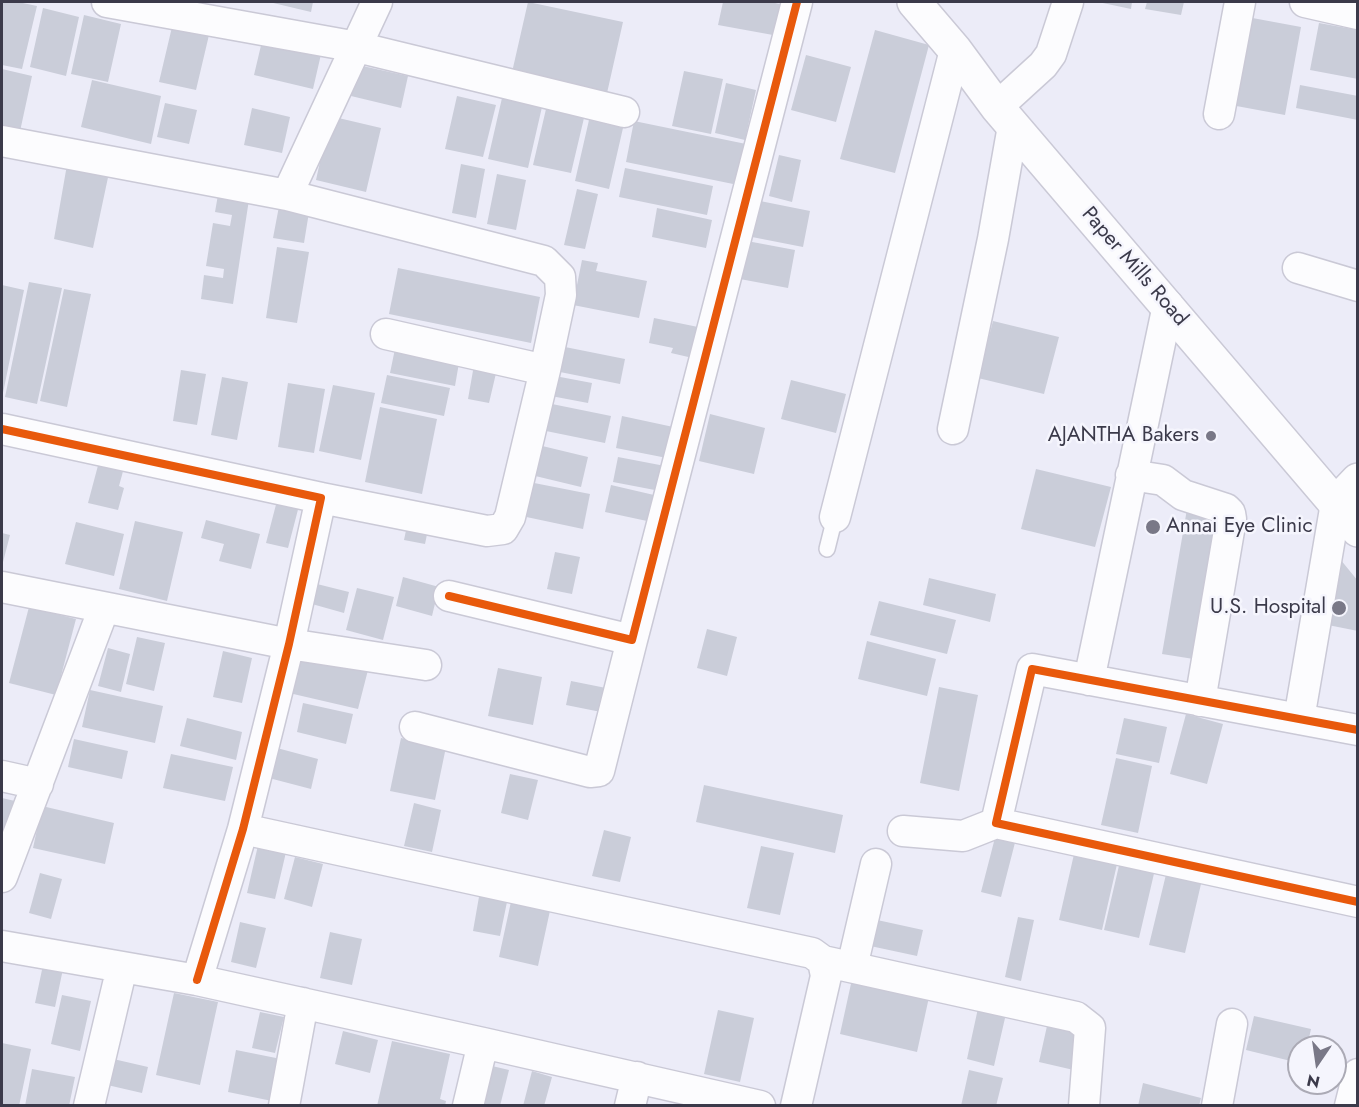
<!DOCTYPE html>
<html>
<head>
<meta charset="utf-8">
<style>
  body { margin:0 }
  #map { position:relative; width:1359px; height:1107px; overflow:hidden; background:#ececf8; font-family:Jost,sans-serif }
  canvas { display:block }
  .frame { position:absolute; inset:0; border:3px solid #3b3a4a; pointer-events:none }
  .north { position:absolute; left:1287px; top:1035px; width:60px; height:60px; box-sizing:border-box; background:#f5f5fd; border:2px solid #abaab5; border-radius:50%; rotate:193deg; font-size:16px; font-weight:700; line-height:24px; text-align:center; color:#3b3a4a }
  .north::after { content:''; display:block; margin:auto; width:21px; height:27px; background:#797887; clip-path:polygon(50% 0,100% 100%,50% 72%,0 100%) }
</style>
</head>
<body>
<div id="map">
<canvas width="1359" height="1107"></canvas>
<div class="frame"></div>
<div class="north">N</div>
</div>
<script>
const ctx = document.querySelector('canvas').getContext('2d');
ctx.lineJoin = 'round';
function fillPath(path, color) { ctx.fillStyle = color; ctx.fill(path, 'evenodd'); }
const poly = rows => new Path2D(rows.map(r => 'M' + r).join(''));
function strokePath(path, color, width, dash) { ctx.strokeStyle = color; ctx.lineWidth = width; ctx.lineCap = dash ? 'butt' : 'round'; ctx.setLineDash(dash || []); ctx.stroke(path); }
function drawText(font, color, halo, rows, align = 'center') {
  ctx.font = font + ' Jost,sans-serif'; ctx.lineWidth = 5; ctx.setLineDash([]); ctx.textBaseline = 'middle'; ctx.strokeStyle = halo; ctx.fillStyle = color; for (const [text, x, y, turn = 0] of rows) {
    ctx.save(); ctx.translate(x, y); ctx.rotate((+turn || 0) * Math.PI / 180); ctx.textAlign = isNaN(turn) ? turn : align; if (halo) ctx.strokeText(text, 0, 0); ctx.fillText(text, 0, 0); ctx.restore();
  }
}
fillPath(poly([
  [2,2,18,2,37,6,22,69,2,65],
  [269,2,313,2,311,12],
  [528,2,623,22,605,102,510,81],
  [723,2,770,2,780,4,773,35,718,25],
  [1098,2,1132,2,1131,9],
  [1147,2,1184,2,1181,15,1145,9],
  [43,8,79,17,66,76,30,67],
  [84,15,121,24,108,82,71,74],
  [1247,17,1301,27,1285,115,1231,105],
  [1319,23,1358,30,1358,79,1310,70],
  [172,27,209,35,196,90,159,82],
  [875,30,929,45,895,173,840,159],
  [263,37,322,50,313,89,254,75],
  [806,55,851,67,836,122,791,110],
  [358,65,408,76,401,108,351,96],
  [2,69,32,76,19,136,2,131],
  [684,71,723,79,711,134,672,126],
  [92,80,161,96,151,144,81,127],
  [726,83,756,90,745,140,715,133],
  [1300,85,1358,96,1358,120,1296,108],
  [457,96,496,105,483,157,445,149],
  [502,98,542,107,528,168,488,159],
  [165,103,197,110,189,144,157,137],
  [252,108,290,117,282,153,244,145],
  [546,109,584,118,571,173,533,165],
  [330,116,381,128,366,192,316,180],
  [589,120,623,128,609,189,575,181],
  [634,121,746,144,738,185,626,162],
  [779,155,801,160,792,202,769,196],
  [68,159,110,168,93,248,54,239],
  [461,164,485,169,476,218,452,213],
  [625,168,713,186,707,215,619,197],
  [497,174,526,180,516,230,487,224],
  [219,189,250,193,233,304,201,299,204,275,223,278,224,269,206,266,213,223,230,226,232,215,215,212],
  [577,189,598,194,585,249,564,245],
  [280,201,310,206,304,243,273,238],
  [760,201,810,211,803,247,752,237],
  [657,208,712,220,706,248,652,237],
  [747,241,795,250,788,288,740,279],
  [277,247,309,252,297,323,266,318],
  [582,260,598,263,596,271,647,281,639,318,573,305],
  [398,268,540,297,531,343,389,314],
  [29,282,62,288,37,404,5,397],
  [2,285,24,290,3,393,2,393],
  [64,289,91,294,67,407,40,401],
  [654,318,703,328,697,359,671,353,673,348,649,343],
  [993,321,1059,337,1044,394,978,378],
  [396,344,460,357,455,386,390,373],
  [560,346,625,359,620,384,555,371],
  [474,365,497,369,489,403,468,399],
  [181,370,206,374,197,425,173,421],
  [387,375,450,388,444,416,381,403],
  [555,376,592,383,588,403,551,396],
  [222,377,248,382,237,440,211,435],
  [791,380,846,394,836,433,781,419],
  [288,383,325,389,314,453,278,447],
  [333,385,375,393,361,460,319,451],
  [552,404,611,416,605,443,546,431],
  [380,407,437,419,422,494,365,482],
  [710,414,765,428,754,474,699,461],
  [622,416,678,428,672,459,616,448],
  [534,444,588,457,581,487,527,474],
  [618,457,665,466,660,491,613,482],
  [100,458,125,464,119,486,124,488,118,510,88,503],
  [1036,469,1111,487,1095,547,1021,529],
  [524,481,590,494,583,529,517,515],
  [611,485,654,495,647,521,605,512],
  [279,493,301,498,288,548,266,543],
  [1187,509,1224,516,1200,660,1162,654],
  [409,516,430,520,425,544,404,540],
  [206,520,260,534,251,569,219,561,224,544,201,538],
  [135,521,183,532,167,601,119,589],
  [76,522,124,534,114,576,65,564],
  [2,533,10,535,2,566],
  [1331,548,1358,581,1358,631,1328,625],
  [555,552,580,557,572,594,547,589],
  [403,577,439,587,432,616,396,606],
  [929,578,996,594,990,622,923,605],
  [317,584,349,592,344,613,312,604],
  [357,588,394,597,383,640,346,630],
  [879,601,956,620,947,654,870,635],
  [29,607,76,619,56,695,9,683],
  [707,629,737,637,727,676,697,668],
  [137,637,165,643,154,691,126,684],
  [867,641,936,659,927,696,858,679],
  [108,648,130,654,121,692,98,686],
  [223,651,252,658,242,703,213,697],
  [298,654,368,670,358,709,289,693],
  [498,668,542,677,533,725,488,716],
  [571,681,611,689,606,713,566,705],
  [939,687,978,695,959,791,920,783],
  [90,690,163,706,155,743,82,727],
  [303,703,353,714,346,744,297,732],
  [1186,714,1223,724,1207,784,1170,774],
  [187,718,242,732,236,760,180,746],
  [1124,718,1167,727,1159,763,1116,754],
  [401,738,446,747,435,800,390,791],
  [74,739,128,751,122,779,68,767],
  [277,748,318,759,311,789,269,778],
  [171,754,233,767,225,801,163,788],
  [1116,758,1152,766,1138,833,1101,825],
  [510,774,538,780,528,820,501,813],
  [704,785,843,815,835,853,696,822],
  [2,798,15,801,2,846],
  [414,803,441,810,432,852,404,846],
  [42,806,114,823,105,864,33,848],
  [998,826,1018,831,1001,897,981,892],
  [604,830,631,837,620,882,592,876],
  [259,841,287,848,275,899,247,893],
  [1077,841,1120,851,1102,930,1059,920],
  [761,846,794,853,780,915,747,908],
  [295,857,323,864,312,907,284,899],
  [1121,857,1156,865,1139,938,1104,930],
  [1169,862,1204,871,1185,953,1149,945],
  [40,873,62,879,51,919,29,913],
  [480,891,508,897,500,936,473,931],
  [512,897,551,906,538,966,499,957],
  [1018,917,1034,920,1021,981,1005,977],
  [868,918,923,930,917,956,861,944],
  [240,922,266,928,256,968,231,962],
  [330,932,362,939,352,985,320,978],
  [43,965,63,969,55,1007,35,1003],
  [854,970,931,988,917,1052,840,1034],
  [174,993,218,1002,200,1085,156,1075],
  [62,995,91,1001,80,1051,51,1044],
  [980,999,1008,1005,994,1066,967,1059],
  [718,1010,754,1018,740,1082,704,1074],
  [260,1012,284,1017,275,1053,252,1048],
  [1254,1016,1311,1029,1307,1047,1299,1047,1299,1063,1246,1050],
  [1047,1026,1086,1034,1078,1071,1039,1062],
  [343,1031,378,1040,370,1073,335,1064],
  [392,1041,450,1054,440,1099,446,1101,445,1106,377,1106],
  [2,1043,31,1049,19,1106,2,1106],
  [236,1050,286,1060,277,1102,228,1092],
  [109,1058,148,1067,142,1093,103,1084],
  [492,1066,509,1070,500,1106,483,1106],
  [32,1069,75,1077,69,1106,25,1106],
  [969,1070,1003,1078,996,1106,961,1106],
  [532,1071,552,1077,544,1106,523,1106],
  [1143,1083,1201,1098,1199,1106,1138,1106]
]), '#cacdd9');
const lane = poly([
  [827,549,835,517]
]);
const street = poly([
  [107,2,357,47,624,112],
  [1305,2,1358,14],
  [997,107,1043,65,1051,54,1068,2],
  [1219,114,1240,2],
  [2,141,287,195,377,2],
  [287,195,544,261,560,277,561,295,545,370,510,517,503,529,487,531,321,498],
  [1298,268,1358,286],
  [386,334,545,370],
  [2,429,321,498,289,644,243,829,197,980],
  [953,429,993,239,1013,126],
  [1131,475,1163,480,1183,495,1226,509,1230,513,1231,519,1200,701],
  [835,517,955,50],
  [2,587,289,644,426,665],
  [449,596,632,640,797,2],
  [1089,680,1168,305],
  [1299,719,1336,503],
  [415,727,590,772,599,771,632,640],
  [1358,730,1032,669,996,823,1358,902],
  [2,776,38,784],
  [243,829,812,953,823,961,826,976,796,1106],
  [903,831,963,836,996,823],
  [2,877,104,608],
  [2,946,197,980,483,1043,468,1106],
  [823,961,1076,1017,1090,1028,1084,1106],
  [852,967,876,864],
  [483,1043,760,1106],
  [89,1106,122,967],
  [284,1106,303,1003],
  [630,1106,637,1077],
  [1217,1106,1232,1024],
  [1350,1106,1358,1074]
]);
const secondary = poly([
  [914,2,955,50,997,107,1358,530],
  [1336,503,1358,480]
]);
strokePath(lane, '#cac9d6', 18);
strokePath(street, '#cac9d6', 33);
strokePath(secondary, '#cac9d6', 36);
strokePath(lane, '#fcfcfe', 15);
strokePath(street, '#fcfcfe', 30);
strokePath(secondary, '#fcfcfe', 33);
strokePath(poly([
  [2,429,321,498,289,644,243,829,197,980],
  [449,596,632,640,797,2],
  [1358,730,1032,669,996,823,1358,902]
]), '#e8590c', 8);
for (const [x, y, r, color] of [
  [1211,436,6,"#797887"],
  [1153,527,8,"#797887"],
  [1339,608,8,"#797887"]
]) { const dot = new Path2D(); dot.arc(x, y, r, 0, 2 * Math.PI); ctx.fillStyle = color; ctx.fill(dot); strokePath(dot, '#f5f5fd', 2); }
drawText('21px', '#3b3a4a', '#f5f5fd', [
  ["Paper Mills Road",1134,267,49]
]);
drawText('21px', '#3b3a4a', '#f5f5fd', [
  ["AJANTHA Bakers",1199,436],
  ["Annai Eye Clinic",1166,527,"left"],
  ["U.S. Hospital",1326,608]
], 'right');
</script>
</body>
</html>
